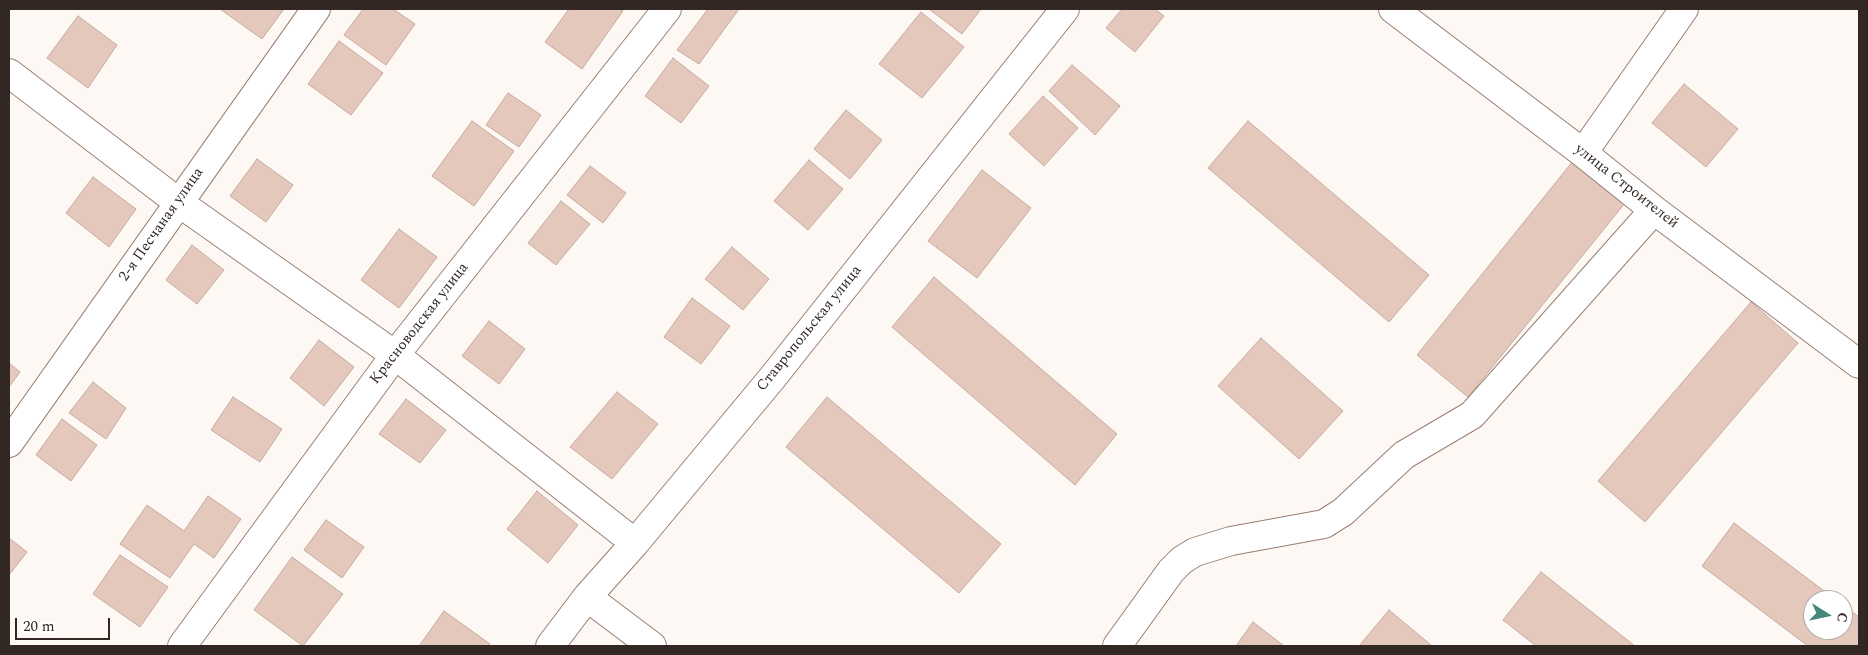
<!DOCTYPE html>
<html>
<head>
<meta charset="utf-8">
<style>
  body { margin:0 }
  #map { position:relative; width:1868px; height:655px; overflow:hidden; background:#fef8f5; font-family:Spectral,serif }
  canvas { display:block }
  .frame { position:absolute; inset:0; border:10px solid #322722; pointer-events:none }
  .north { position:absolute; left:1803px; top:590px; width:50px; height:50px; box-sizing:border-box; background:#fff; border:1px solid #ada9a7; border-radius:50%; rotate:100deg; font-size:14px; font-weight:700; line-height:20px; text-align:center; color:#322722 }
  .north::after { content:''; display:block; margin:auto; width:18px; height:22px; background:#46897b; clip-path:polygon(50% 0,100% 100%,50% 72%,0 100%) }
  .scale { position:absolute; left:15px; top:618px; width:95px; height:22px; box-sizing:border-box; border:2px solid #322722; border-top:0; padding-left:6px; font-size:15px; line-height:18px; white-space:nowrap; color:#322722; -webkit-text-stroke:4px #fff; paint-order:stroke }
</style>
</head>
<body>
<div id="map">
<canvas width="1868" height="655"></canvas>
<div class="frame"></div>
<div class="north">С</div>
<div class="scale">20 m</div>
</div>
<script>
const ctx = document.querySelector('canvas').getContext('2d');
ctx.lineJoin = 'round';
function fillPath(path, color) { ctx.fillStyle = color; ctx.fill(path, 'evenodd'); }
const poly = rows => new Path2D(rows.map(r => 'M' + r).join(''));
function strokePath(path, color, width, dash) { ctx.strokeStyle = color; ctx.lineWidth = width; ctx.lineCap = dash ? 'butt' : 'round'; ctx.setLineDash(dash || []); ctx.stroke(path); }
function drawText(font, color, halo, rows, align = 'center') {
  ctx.font = font + ' Spectral,serif'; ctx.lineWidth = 4; ctx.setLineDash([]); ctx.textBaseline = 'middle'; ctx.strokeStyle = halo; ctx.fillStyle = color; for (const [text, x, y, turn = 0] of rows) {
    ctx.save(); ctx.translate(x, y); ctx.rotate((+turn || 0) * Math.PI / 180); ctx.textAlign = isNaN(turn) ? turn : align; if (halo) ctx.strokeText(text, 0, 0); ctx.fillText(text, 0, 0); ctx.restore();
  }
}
const building = poly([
  [220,9,284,9,262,39,220,9],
  [363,9,393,9,415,24,386,65,344,35,363,9],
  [569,9,619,9,623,11,582,69,545,42,569,9],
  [708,9,739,9,699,64,677,50,708,9],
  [929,9,981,9,962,34,929,9],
  [1122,9,1155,9,1164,16,1135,52,1106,28,1122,9],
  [921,12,964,47,922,98,879,64,921,12],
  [78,16,117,45,88,88,47,58,78,16],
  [339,41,383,73,351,115,308,84,339,41],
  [673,58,709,86,681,123,645,96,673,58],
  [1072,65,1120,106,1095,135,1049,91,1072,65],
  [1684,84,1738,129,1706,167,1652,123,1684,84],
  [508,93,541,115,519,147,486,125,508,93],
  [1043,96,1078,128,1044,166,1009,134,1043,96],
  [846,110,882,140,850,179,814,149,846,110],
  [472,121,514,151,474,206,432,176,472,121],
  [1248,121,1429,275,1389,322,1208,168,1248,121],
  [257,159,293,185,266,222,230,196,257,159],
  [809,160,843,189,808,230,774,201,809,160],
  [1573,161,1625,203,1468,397,1417,355,1573,161],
  [590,166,626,193,603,223,567,195,590,166],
  [982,170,1031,208,977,278,928,241,982,170],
  [93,177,136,209,109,247,66,213,93,177],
  [561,201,590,224,556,265,528,243,561,201],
  [399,229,437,257,399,308,361,280,399,229],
  [192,245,224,270,197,304,166,280,192,245],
  [732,247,769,279,743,310,705,279,732,247],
  [934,277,1117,434,1075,485,892,327,934,277],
  [692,298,730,326,701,364,664,337,692,298],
  [1751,302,1798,343,1645,522,1598,481,1751,302],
  [489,321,525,349,499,384,462,356,489,321],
  [1261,338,1343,411,1299,459,1218,386,1261,338],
  [319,340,354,367,324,406,290,378,319,340],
  [9,363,20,372,9,387,9,363],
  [93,382,126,408,106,439,69,413,93,382],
  [617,392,658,424,612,479,570,447,617,392],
  [233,397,282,429,260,462,211,430,233,397],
  [827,397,1001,544,959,593,786,447,827,397],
  [406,399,446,430,420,463,379,434,406,399],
  [62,419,97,445,71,481,36,455,62,419],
  [537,491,578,525,548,563,507,529,537,491],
  [208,496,241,519,214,558,194,544,170,578,120,544,147,505,184,531,208,496],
  [326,520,364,547,342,578,304,550,326,520],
  [1734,523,1836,600,1813,600,1813,630,1843,630,1843,605,1859,617,1859,646,1808,646,1702,566,1734,523],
  [9,538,27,552,9,575,9,538],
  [120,555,168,587,140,627,93,594,120,555],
  [292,557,343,594,303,646,254,610,292,557],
  [1541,572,1635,646,1536,646,1503,620,1541,572],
  [1389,610,1431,645,1431,646,1359,646,1389,610],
  [444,611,490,644,488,646,419,646,444,611],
  [1253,622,1284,646,1236,646,1253,622]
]);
fillPath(building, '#e4c8bb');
strokePath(building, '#c6aa9e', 1);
const minor = poly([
  [1393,9,1583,153,1654,210,1859,364],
  [9,73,178,202,395,355,635,543],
  [1583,153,1684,9],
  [9,443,316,9],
  [587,597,652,646],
  [182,646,395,355,667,9],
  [550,646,587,597,635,543,773,377,1065,9],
  [1117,646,1171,571,1182,560,1195,552,1231,541,1324,524,1343,512,1404,455,1472,415,1654,210]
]);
strokePath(minor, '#987e73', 30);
strokePath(minor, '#fff', 28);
drawText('15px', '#322722', '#fff', [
  ["улица Строителей",1626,187,38],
  ["2-я Песчаная улица",162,225,-55],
  ["Красноводская улица",420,324,-52],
  ["Ставропольская улица",810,329,-51]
]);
</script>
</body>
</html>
